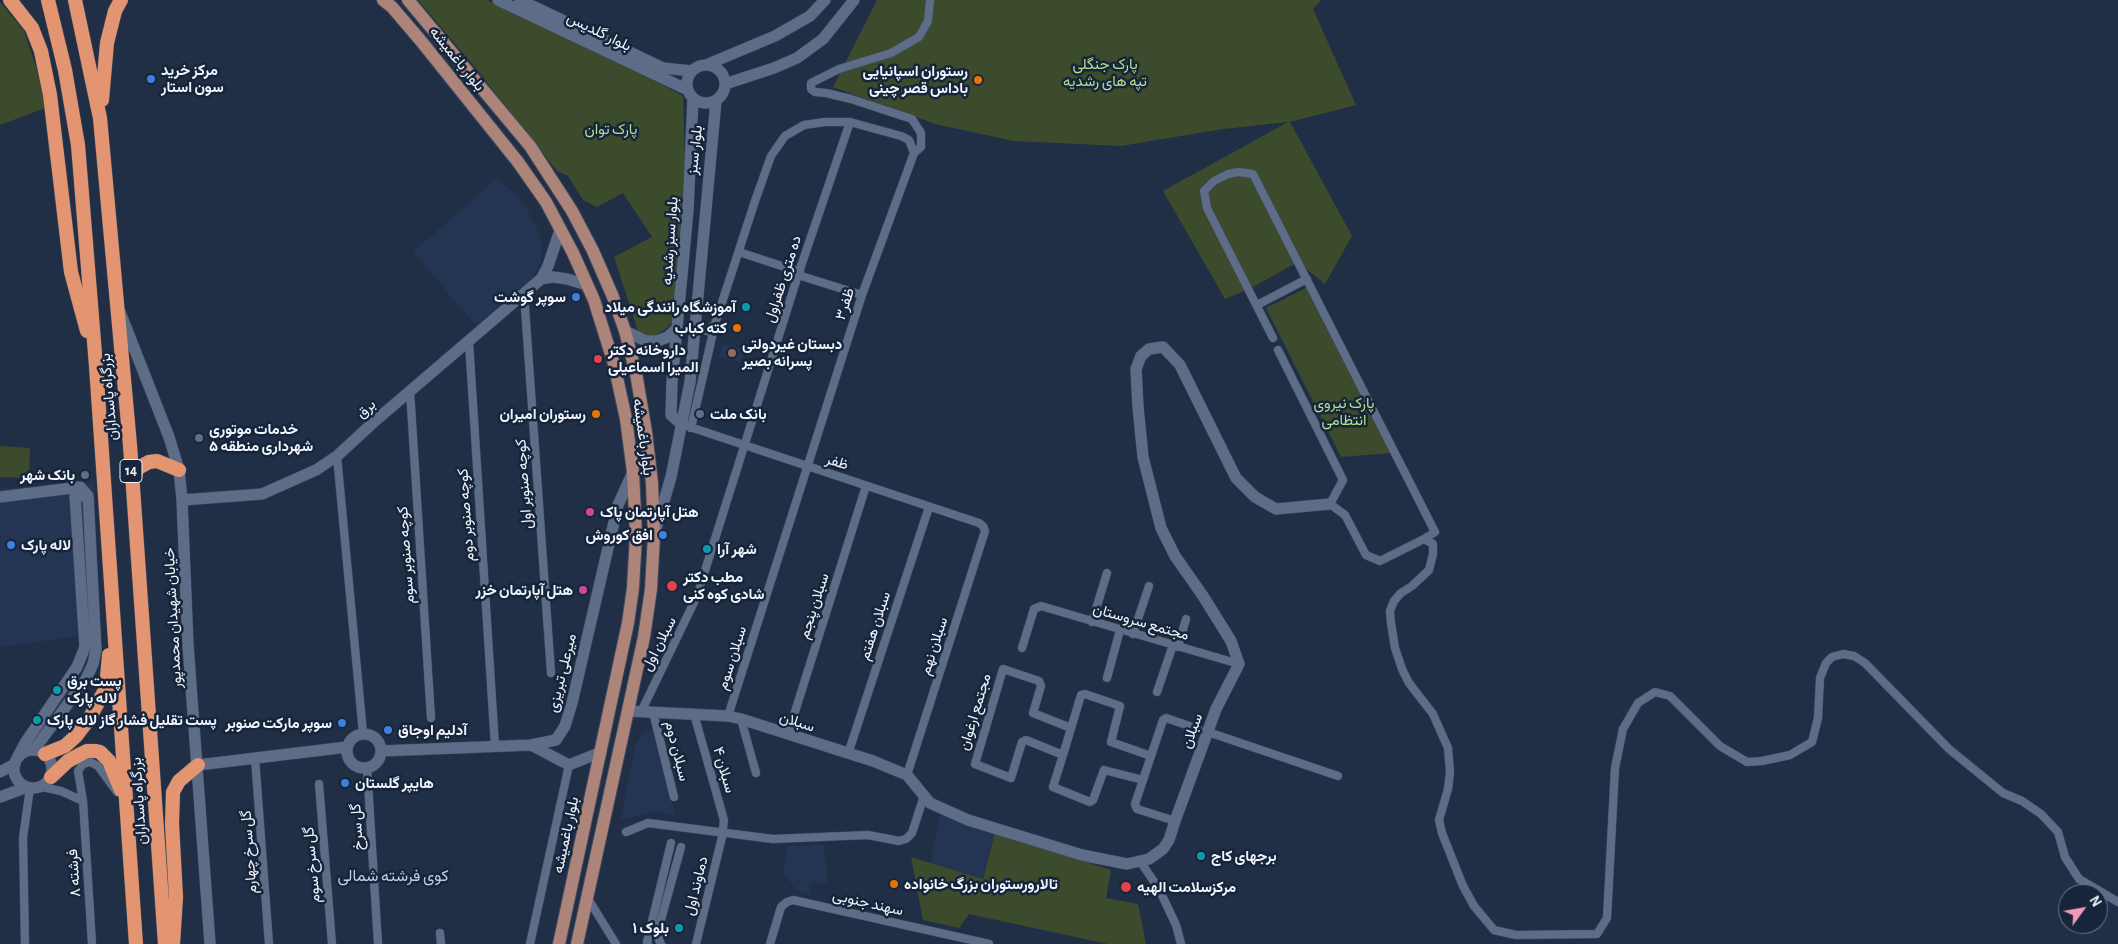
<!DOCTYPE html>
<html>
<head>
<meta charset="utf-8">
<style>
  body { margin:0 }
  #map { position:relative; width:2118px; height:944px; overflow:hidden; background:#212f46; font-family:"Alegreya Sans",sans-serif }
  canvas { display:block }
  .north { position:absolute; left:2058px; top:884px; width:50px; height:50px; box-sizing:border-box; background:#17253b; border:1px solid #6d7889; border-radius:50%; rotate:58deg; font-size:14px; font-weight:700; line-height:20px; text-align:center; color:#eff4fe }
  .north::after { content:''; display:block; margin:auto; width:18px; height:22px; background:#f09ab5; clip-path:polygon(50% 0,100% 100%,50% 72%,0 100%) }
</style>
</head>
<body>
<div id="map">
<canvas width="2118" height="944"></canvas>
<div class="north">N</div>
</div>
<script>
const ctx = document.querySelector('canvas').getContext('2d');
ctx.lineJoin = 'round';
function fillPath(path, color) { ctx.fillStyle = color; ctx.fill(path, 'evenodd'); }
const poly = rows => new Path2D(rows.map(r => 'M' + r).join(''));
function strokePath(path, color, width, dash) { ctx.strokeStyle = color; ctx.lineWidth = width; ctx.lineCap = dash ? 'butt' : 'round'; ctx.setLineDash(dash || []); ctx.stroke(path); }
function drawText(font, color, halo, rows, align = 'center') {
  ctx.font = font + ' "Alegreya Sans",Vazirmatn,sans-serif'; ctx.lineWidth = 5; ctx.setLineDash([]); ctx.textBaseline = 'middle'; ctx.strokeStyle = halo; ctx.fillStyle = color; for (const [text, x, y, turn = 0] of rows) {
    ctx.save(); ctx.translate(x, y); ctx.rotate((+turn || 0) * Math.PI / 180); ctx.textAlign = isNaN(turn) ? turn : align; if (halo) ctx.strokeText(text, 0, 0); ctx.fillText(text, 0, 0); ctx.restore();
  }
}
fillPath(poly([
  [497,178,519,198,529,213,541,237,541,260,534,277,478,328,413,252],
  [723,344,745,350,741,362,719,356],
  [94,481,100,633,0,647,0,489],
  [653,730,657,732,675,815,653,811,621,820,635,746,644,731],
  [940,815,995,833,983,879,930,863],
  [824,845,828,883,809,884,811,895,803,893,794,887,784,873,787,846]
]), '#243553');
fillPath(poly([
  [418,0,487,0,609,57,683,96,685,165,673,320,667,328,655,336,643,335,638,331,614,257,652,237,623,193,597,207,583,200,568,176,557,171,474,66],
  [877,0,1321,0,1313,9,1356,105,1290,122,1352,236,1325,284,1298,262,1249,289,1225,299,1163,191,1288,122,1223,129,1121,146,1014,141,935,124,833,87],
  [0,2,24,31,37,70,45,108,0,125],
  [1306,288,1391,453,1341,457,1266,308],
  [0,446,30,448,29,478,0,477],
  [995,833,1111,870,1106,898,1138,904,1146,944,1108,944,969,914,959,928,923,920,911,857,983,879]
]), '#3c4b2c');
const street = poly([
  [739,252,800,272],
  [798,275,862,295],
  [524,294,551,673],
  [1257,305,1307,279],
  [697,322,703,330,707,331,715,324],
  [1273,338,1207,208,1204,191,1214,181,1228,174,1238,172,1253,174,1435,532,1424,539],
  [469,342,495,746],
  [1278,350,1343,480,1330,504,1345,515,1366,555,1380,561,1424,539,1433,544,1433,554,1429,570,1412,586,1401,593,1394,601,1390,611,1391,623,1395,648,1402,669,1409,683,1433,714,1448,748,1450,772,1448,789,1439,820,1442,833,1463,886,1474,906,1494,930,1516,935,1597,934,1607,918,1615,768,1623,729,1638,703,1655,692,1670,696,1720,746,1747,762,1762,761,1790,755,1812,742,1818,718,1820,678,1826,663,1832,657,1843,654,1854,656,1865,663,1949,749,2003,793,2022,801,2041,814,2058,832,2065,857,2079,879,2118,902],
  [410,391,431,718],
  [681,424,979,523,983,526,985,531,907,775],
  [691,428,715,324,755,201,771,156,785,136,804,125,825,122,850,122,901,136,909,140,914,153],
  [337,456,363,733],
  [1092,622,1107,573],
  [1133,634,1149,586],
  [1178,647,1186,619],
  [1022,648,1034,609,1041,606,1239,664],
  [1107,678,1120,630],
  [1157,692,1173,645],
  [641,712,697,596,798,275,850,122],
  [653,712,674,797],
  [694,714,724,820,722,837,696,944],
  [728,716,862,295,914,153,921,147,921,133,912,119,851,99,826,93,815,92,811,89,811,83,839,69,891,53,919,37,928,21,930,0],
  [741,719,756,773],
  [1071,728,1033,713,1041,686,1039,681,1003,669,975,764,1011,778,1022,742,1026,740,1063,755,1053,787,1090,802,1093,800,1104,770,1143,780],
  [1208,732,1338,776],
  [788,734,866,486],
  [848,754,929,507],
  [1063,755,1081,695,1085,694,1120,706,1111,742,1151,756],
  [255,758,269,944],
  [367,767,378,944],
  [319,784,332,944],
  [42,787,61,791,83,801],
  [1175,821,1137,809,1135,804,1163,720,1166,718,1198,729],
  [626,832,648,823,773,839,868,835,899,841,906,839,912,833,924,796],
  [1140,861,1159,889,1176,925,1181,944],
  [587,897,616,944],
  [440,933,441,944],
  [25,944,23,838,30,788],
  [92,944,83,801,78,771,83,764,90,762,98,766,117,792],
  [530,944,569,765],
  [648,944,647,942,671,843],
  [661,944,659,940,659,927,681,847],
  [770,944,781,907,787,902,793,900,989,944]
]);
const secondary = poly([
  [498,0,688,90],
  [520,0,663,68,692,71],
  '687 84a19 19 0 1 1 38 0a19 19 0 1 1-38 0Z',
  [706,65,775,36,810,16,825,0],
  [725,84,774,68,797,58,823,39,854,0],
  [541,279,553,277,567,279,587,285],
  [120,312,169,437,179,470,182,500,188,645,210,944],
  [677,328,672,382,671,415,681,424],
  [625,331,646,341,657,341,668,337,677,328,688,210,693,98],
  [0,497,80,487,88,496,96,650,93,664,86,679,34,750],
  [182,500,262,494,316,470,337,456,375,421,541,279,548,266,560,230],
  [655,532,671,477,690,382,716,101],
  [628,711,728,716,741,719,873,761,907,775,930,803,968,820,1082,855,1127,864,1149,859,1163,849,1169,840,1175,821,1216,709,1239,664,1231,641,1203,596,1175,556,1161,528,1143,457,1138,407,1136,369,1141,356,1149,349,1163,347,1180,365,1236,478,1255,497,1276,509,1330,504],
  '347 751a17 17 0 1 1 34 0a17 17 0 1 1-34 0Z',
  [531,745,569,765,601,752],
  '14 769a19 19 0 1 1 38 0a19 19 0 1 1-38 0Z',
  [381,751,531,745,556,740,565,726,572,703,618,505,633,472],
  [17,758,25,743,77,667,85,647,75,496,88,496],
  [198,765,347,747],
  [0,772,15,764],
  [0,797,27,787]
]);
const primary = poly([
  [383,0,392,7,421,41,518,162,546,202,573,253,594,300,614,364,626,419,633,472,636,535,633,588,628,623,559,944],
  [408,0,530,146,572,211,593,251,613,297,625,331,636,373,646,432,652,483,654,536,651,589,644,637,577,944]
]);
const highway = poly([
  [10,0,32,28,41,51,50,95,71,272,87,331],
  [48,0,65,70,78,145,96,366,136,944],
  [75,0,100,118,130,445,165,944],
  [102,100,107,43,115,11,121,0],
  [132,480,138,468,149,462,157,461,179,470],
  [45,754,65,746,76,736,89,719,106,688,109,655],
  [51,777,68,761,79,755,87,751,96,751,100,752,109,761,121,790],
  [173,944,176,897,172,824,173,792,179,781,198,765]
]);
strokePath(street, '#414b5e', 9);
strokePath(secondary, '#414b5e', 12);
strokePath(primary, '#414b5e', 14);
strokePath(highway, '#414b5e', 15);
strokePath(street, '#5d6d88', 8);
strokePath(secondary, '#5d6d88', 11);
strokePath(primary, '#ad847a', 12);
strokePath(highway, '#e39471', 14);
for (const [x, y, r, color] of [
  [151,79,5,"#3f7fe0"],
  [978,80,5,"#e8710a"],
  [576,297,5,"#3f7fe0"],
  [746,307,5,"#0f9aa8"],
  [737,328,5,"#e8710a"],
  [732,353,5,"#8d6e63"],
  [598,359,5,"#e0444e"],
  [596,414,5,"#e8710a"],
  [700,414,5,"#5c6f8a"],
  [199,438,5,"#5c6f8a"],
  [85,475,5,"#5c6f8a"],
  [590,512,5,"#d1479c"],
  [663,535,5,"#3f7fe0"],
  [11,545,5,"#3f7fe0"],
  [707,549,5,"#0f9aa8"],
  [672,586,6,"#e0444e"],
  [583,590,5,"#d1479c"],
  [57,690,5,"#0f9aa8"],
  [37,720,5,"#0f9aa8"],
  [342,723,5,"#3f7fe0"],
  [388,730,5,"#3f7fe0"],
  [345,783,5,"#3f7fe0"],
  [1201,856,5,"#0f9aa8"],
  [894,884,5,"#e8710a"],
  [1126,887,6,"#e0444e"],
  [679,928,5,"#0f9aa8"]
]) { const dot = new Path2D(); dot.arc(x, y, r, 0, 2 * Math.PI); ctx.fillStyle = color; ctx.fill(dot); strokePath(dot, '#17253b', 2); }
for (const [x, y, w] of [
  [131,471,22]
]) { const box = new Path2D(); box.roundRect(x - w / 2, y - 11.5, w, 23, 4); ctx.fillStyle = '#17253b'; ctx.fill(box); strokePath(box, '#eff4fe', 1); }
drawText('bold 14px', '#eff4fe', null, [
  ["14",131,471]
]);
drawText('15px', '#eff4fe', '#17253b', [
  ["بلوار گلدیس",599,32,26],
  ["بلوار باغمیشه",457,59,51],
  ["بلوار سبز",695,150,-84],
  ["بلوار سبز رشدیه",670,241,-86],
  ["ده متری ظفراول",783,279,-72],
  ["ظفر۳",845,304,-72],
  ["بزرگراه پاسداران",109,397,-95],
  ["برق",366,409,-42],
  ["بلوار باغمیشه",643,437,82],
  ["ظفر",837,462,18],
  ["کوچه صنوبر اول",524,484,-94],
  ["کوچه صنوبر دوم",466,515,-94],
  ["کوچه صنوبر سوم",406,555,-94],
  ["سبلان پنجم",814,606,-72],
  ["خیابان شهیدان محمدپور",173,618,-93],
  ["مجتمع سروستان",1141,622,16],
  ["سبلان هفتم",875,626,-72],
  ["سبلان اول",659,644,-63],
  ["سبلان نهم",934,646,-72],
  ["سبلان سوم",732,658,-72],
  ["میرعلی تبریزی",562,673,-76],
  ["مجتمع ارغوان",975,712,-73],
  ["سبلان",797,722,18],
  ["سبلان",1192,731,-70],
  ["سبلان دوم",677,751,76],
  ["سبلان ۴",724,770,74],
  ["بزرگراه پاسداران",139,801,-94],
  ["گل سرخ",357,827,-93],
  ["بلوار باغمیشه",566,835,-78],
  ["گل سرخ چهارم",249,852,-94],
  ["گل سرخ سوم",312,865,-95],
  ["فرشته ۸",74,873,-94],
  ["دماوند اول",696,886,-76],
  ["سهند جنوبی",868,903,13]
]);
drawText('15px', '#b6de8d', '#17253b', [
  ["پارک جنگلی",1105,64],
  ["تپه های رشدیه",1105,81],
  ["پارک توان",611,129],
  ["پارک نیروی",1344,403],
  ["انتظامی",1344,420]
]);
drawText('bold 15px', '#eff4fe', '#17253b', [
  ["مرکز خرید",161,70],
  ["سون استار",161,87],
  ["رستوران اسپانیایی",968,71,"right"],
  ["باداس قصر چینی",968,88,"right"],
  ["سوپر گوشت",566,297,"right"],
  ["آموزشگاه رانندگی میلاد",736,307,"right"],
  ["کته کباب",727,328,"right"],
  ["دبستان غیردولتی",742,344],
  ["پسرانه بصیر",742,361],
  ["داروخانه دکتر",608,350],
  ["المیرا اسماعیلی",608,367],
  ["رستوران امیران",586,414,"right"],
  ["بانک ملت",710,414],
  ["خدمات موتوری",209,429],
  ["شهرداری منطقه ۵",209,446],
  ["بانک شهر",75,475,"right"],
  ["هتل آپارتمان پاک",600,512],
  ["افق کوروش",653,535,"right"],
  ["لاله پارک",21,545],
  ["شهر آرا",717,549],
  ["مطب دکتر",683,577],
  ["شادی کوه کنی",683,594],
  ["هتل آپارتمان خزر",573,590,"right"],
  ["پست برق",67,681],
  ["لاله پارک",67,698],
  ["پست تقلیل فشار گاز لاله پارک",47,720],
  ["سوپر مارکت صنوبر",332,723,"right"],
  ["آدلیم اوجاق",398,730],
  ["هایپر گلستان",355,783],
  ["برجهای کاج",1211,856],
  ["تالارورستوران بزرگ خانواده",904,884],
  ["مرکزسلامت الهیه",1137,887],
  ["بلوک ۱",669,928,"right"]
], 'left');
drawText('16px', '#bcceec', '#17253b', [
  ["کوی فرشته شمالی",393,876]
]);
</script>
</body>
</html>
